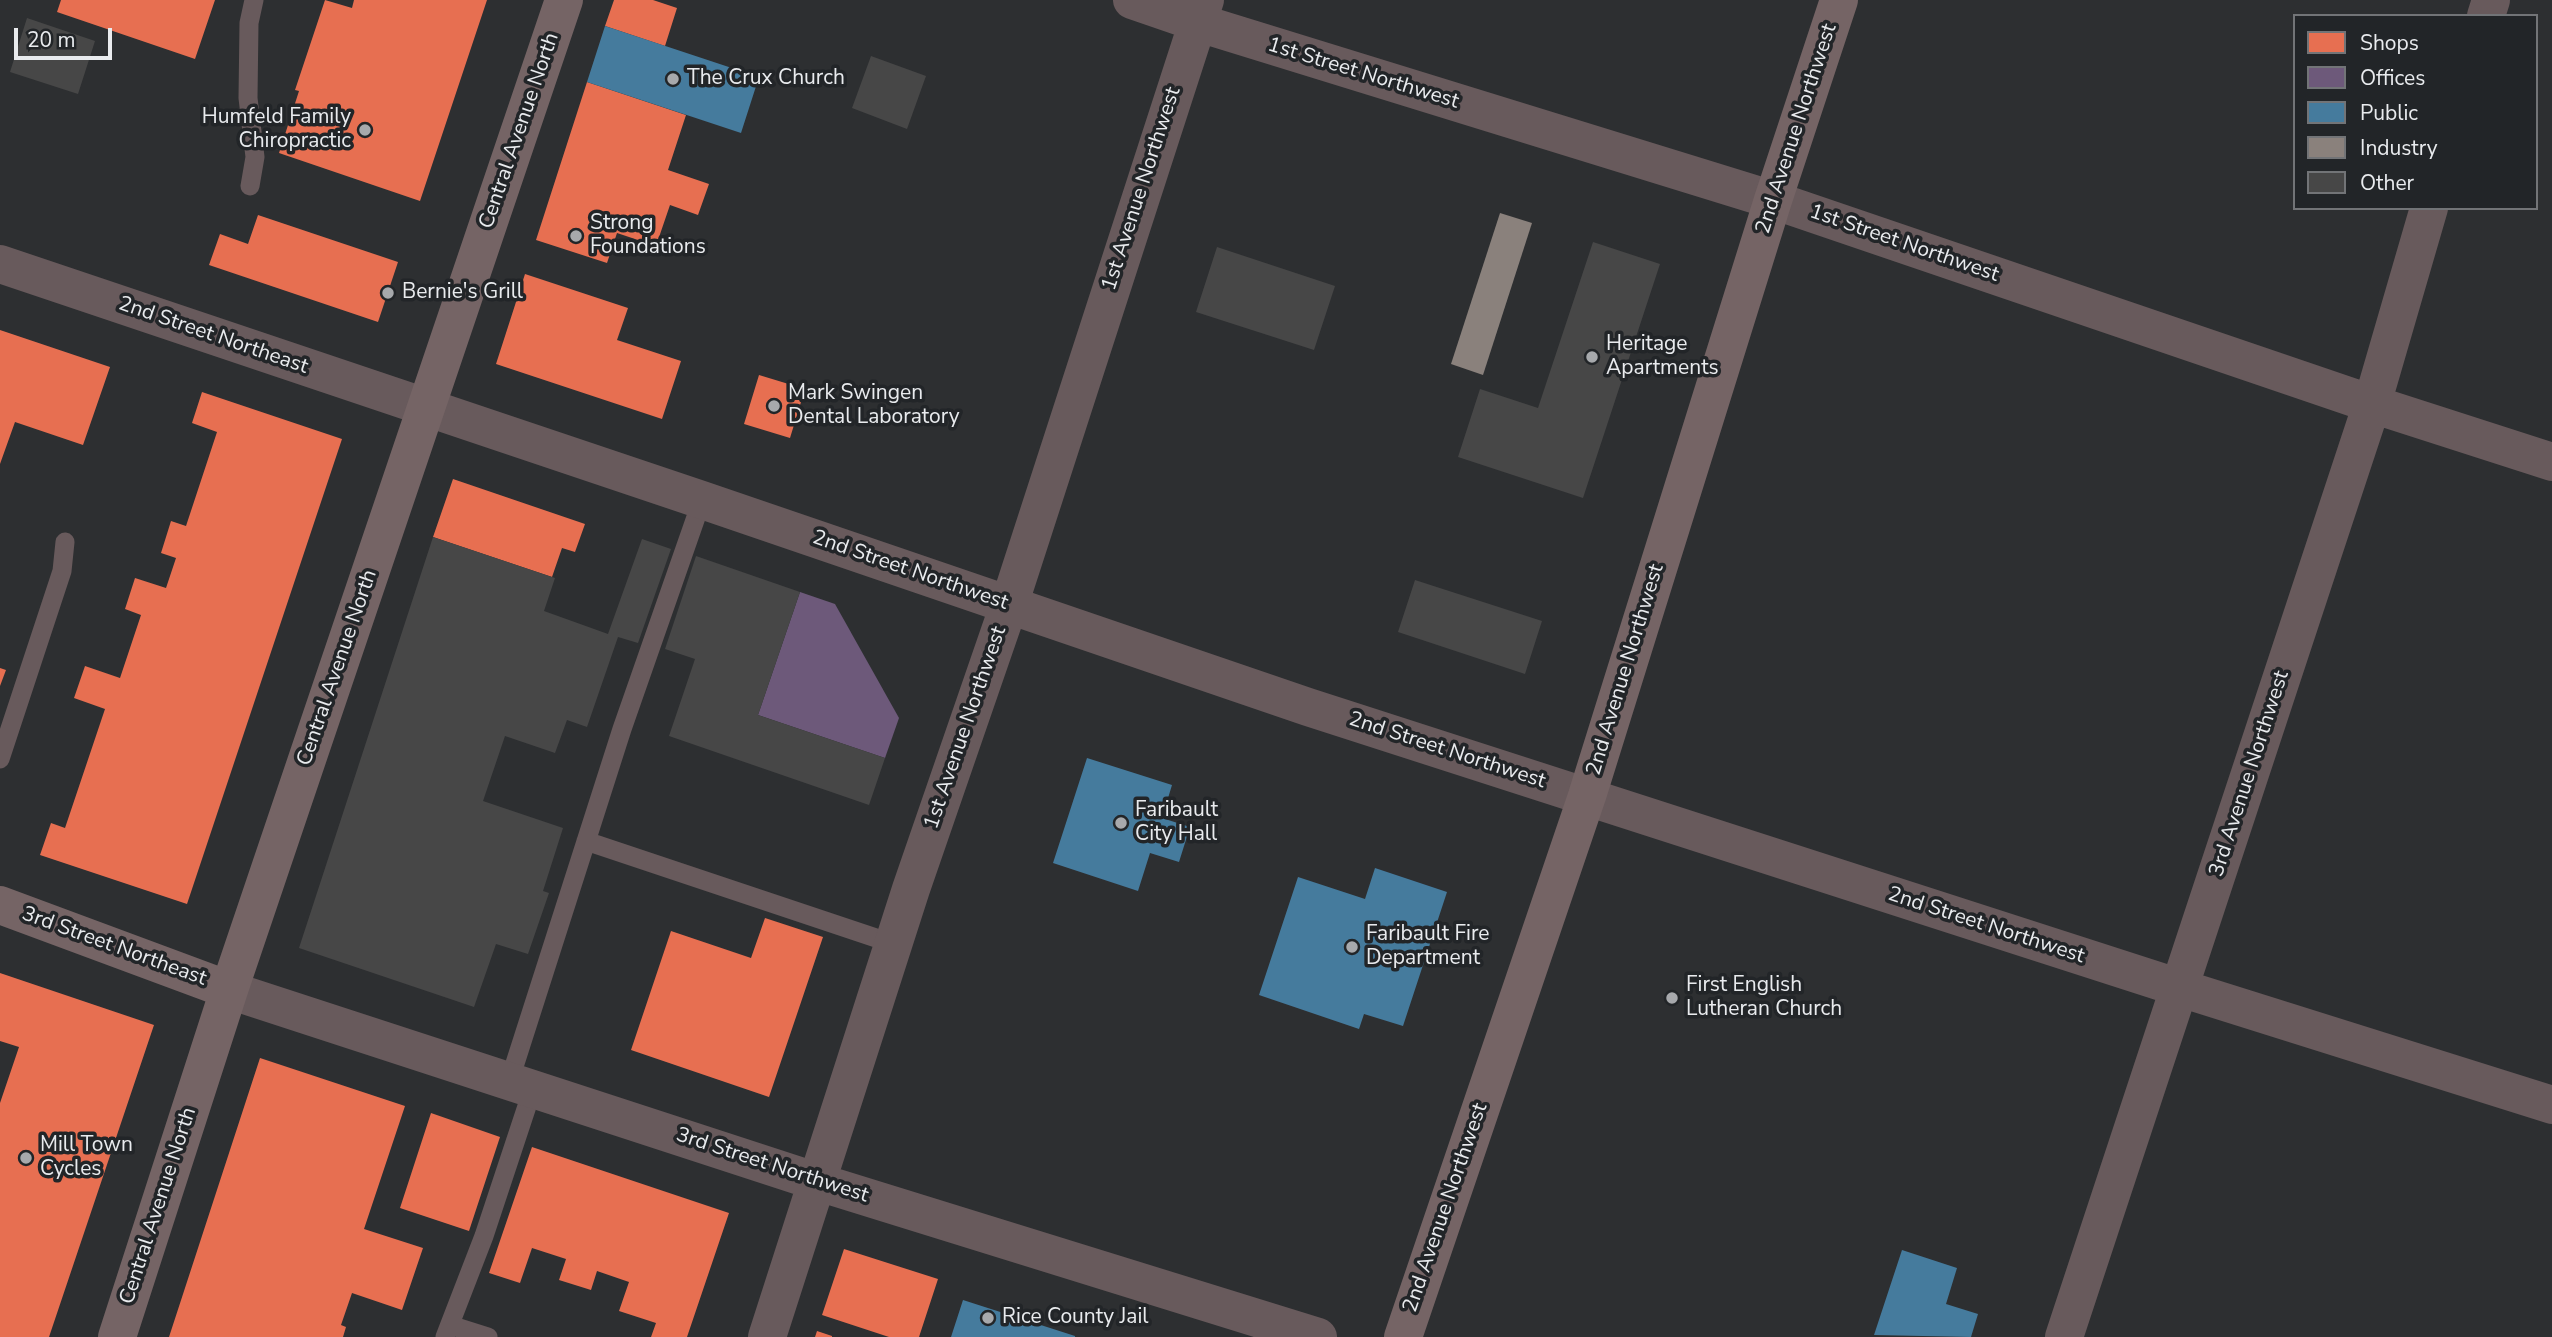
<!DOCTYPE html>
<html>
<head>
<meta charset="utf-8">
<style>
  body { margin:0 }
  #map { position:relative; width:2552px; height:1337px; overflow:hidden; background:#2d2f31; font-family:"Nunito Sans",sans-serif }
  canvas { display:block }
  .legend { position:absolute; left:2293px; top:14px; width:245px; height:196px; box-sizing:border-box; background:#222528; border:2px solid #727477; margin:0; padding:9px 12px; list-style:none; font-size:21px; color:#e9ebee }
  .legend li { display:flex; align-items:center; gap:14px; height:35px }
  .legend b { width:35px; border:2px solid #727477 }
  .scale { position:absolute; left:14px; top:28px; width:98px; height:32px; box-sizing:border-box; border:4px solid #e9ebee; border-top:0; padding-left:9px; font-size:21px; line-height:24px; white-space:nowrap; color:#e9ebee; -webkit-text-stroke:5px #222528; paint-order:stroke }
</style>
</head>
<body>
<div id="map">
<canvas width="2552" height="1337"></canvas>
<ul class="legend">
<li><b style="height:19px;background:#e76f51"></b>Shops</li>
<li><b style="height:19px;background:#6d597a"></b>Offices</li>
<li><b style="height:19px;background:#457b9d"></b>Public</li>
<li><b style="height:19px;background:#8a817c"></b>Industry</li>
<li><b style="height:19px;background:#474747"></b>Other</li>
</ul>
<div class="scale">20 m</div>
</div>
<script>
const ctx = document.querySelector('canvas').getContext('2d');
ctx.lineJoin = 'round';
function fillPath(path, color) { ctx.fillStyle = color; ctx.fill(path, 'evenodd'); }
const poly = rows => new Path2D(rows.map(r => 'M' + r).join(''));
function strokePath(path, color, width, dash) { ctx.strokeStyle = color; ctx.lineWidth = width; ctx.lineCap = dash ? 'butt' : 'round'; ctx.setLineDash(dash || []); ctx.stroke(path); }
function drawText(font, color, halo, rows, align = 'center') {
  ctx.font = font + ' "Nunito Sans",sans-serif'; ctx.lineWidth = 7; ctx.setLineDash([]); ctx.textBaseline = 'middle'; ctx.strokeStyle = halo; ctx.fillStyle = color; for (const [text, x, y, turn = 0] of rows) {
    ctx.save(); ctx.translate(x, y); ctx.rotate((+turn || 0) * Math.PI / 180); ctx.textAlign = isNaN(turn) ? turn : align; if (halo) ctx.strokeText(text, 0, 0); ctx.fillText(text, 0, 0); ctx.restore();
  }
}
fillPath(poly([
  [61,0,215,0,195,59,57,12],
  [325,0,352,8,354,0,487,0,420,201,279,153,299,91,295,90],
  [614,0,653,0,677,8,665,46,605,26],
  [587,82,686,115,668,170,709,184,698,215,670,205,656,246,617,233,607,263,536,240],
  [258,215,398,262,378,322,209,265,220,234,248,244],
  [525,274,628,308,617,340,681,361,662,419,496,364],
  [0,330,110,367,83,445,15,422,0,464],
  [759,375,805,389,790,438,744,424],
  [202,392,342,439,187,904,40,855,51,823,65,828,105,709,74,698,85,666,120,678,141,615,125,609,135,578,166,588,176,558,161,553,171,521,186,526,217,432,192,423],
  [453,479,585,524,575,552,562,548,552,577,433,537],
  [0,668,6,670,0,686],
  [765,918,823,937,769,1097,631,1050,671,931,751,958],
  [0,973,154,1025,49,1337,0,1337,0,1103,19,1047,0,1041],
  [260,1058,405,1106,364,1229,423,1248,402,1310,352,1293,341,1325,346,1327,343,1337,169,1337],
  [431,1113,500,1137,469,1231,400,1208],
  [532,1147,729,1213,687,1337,651,1337,656,1323,619,1311,629,1282,597,1271,591,1290,559,1280,566,1259,532,1248,520,1283,489,1273],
  [844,1249,938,1279,919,1337,889,1337,822,1315],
  [817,1331,832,1336,832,1337,815,1337]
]), '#e76f51');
fillPath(poly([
  [800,592,835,604,899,718,885,758,758,715]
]), '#6d597a');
fillPath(poly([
  [605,26,759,77,741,133,587,82],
  [1087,758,1172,785,1162,818,1190,827,1179,862,1150,853,1138,891,1053,863],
  [1375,868,1447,892,1403,1026,1364,1014,1359,1029,1259,995,1298,877,1365,899],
  [1902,1250,1957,1268,1946,1304,1978,1314,1971,1337,1874,1335],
  [963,1300,1075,1336,1075,1337,951,1337]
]), '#457b9d');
fillPath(poly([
  [1500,213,1532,223,1483,375,1451,364]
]), '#8a817c');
fillPath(poly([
  [27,18,95,41,78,94,10,72],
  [871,56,926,76,907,129,852,108],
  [1593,242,1660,264,1583,498,1458,457,1480,389,1538,408],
  [1217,247,1335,286,1314,350,1196,312],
  [433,537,555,578,544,611,608,634,642,539,671,549,638,643,618,637,587,727,567,720,555,753,505,736,483,801,563,828,543,891,549,893,528,954,496,944,474,1007,299,948],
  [696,556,800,592,758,715,885,758,869,805,669,736,695,659,665,649],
  [1415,580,1542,621,1525,674,1398,632]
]), '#474747');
strokePath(poly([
  [250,186,255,157,248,98,249,23,254,0],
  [0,759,62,571,65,542],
  [586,841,894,944],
  [510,1079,622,729,702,500],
  [450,1325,488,1337],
  [445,1337,484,1236,533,1088]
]), '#685a5c', 19);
strokePath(poly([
  [1132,0,1196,22,1773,200,2372,404,2552,462],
  [2486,16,2491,0],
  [0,264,702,500,1308,707,2180,988,2552,1105],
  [229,990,818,1182,1318,1337],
  [767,1337,911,889,1009,605,1205,0],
  [2064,1337,2372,404,2429,208]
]), '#685a5c', 38);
strokePath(poly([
  [0,905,229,990],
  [117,1337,229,990,564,0],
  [1403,1337,1587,796,1773,200,1839,0]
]), '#756465', 38);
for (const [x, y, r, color] of [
  [673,79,7,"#a7a9ac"],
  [365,130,7,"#a7a9ac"],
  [576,236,7,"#a7a9ac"],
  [388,293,7,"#a7a9ac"],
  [1592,357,7,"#a7a9ac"],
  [774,406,7,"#a7a9ac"],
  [1121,823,7,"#a7a9ac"],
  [1352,947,7,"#a7a9ac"],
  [1672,998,7,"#a7a9ac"],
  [26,1158,7,"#a7a9ac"],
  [988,1318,7,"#a7a9ac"]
]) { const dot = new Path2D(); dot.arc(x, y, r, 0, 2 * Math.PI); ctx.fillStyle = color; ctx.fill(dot); strokePath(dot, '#222528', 2.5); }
drawText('21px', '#e9ebee', '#222528', [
  ["1st Street Northwest",1363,74,17],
  ["2nd Avenue Northwest",1797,129,-72],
  ["Central Avenue North",520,131,-71],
  ["1st Avenue Northwest",1142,189,-72],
  ["1st Street Northwest",1904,244,19],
  ["2nd Street Northeast",213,336,19],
  ["2nd Street Northwest",910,571,19],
  ["Central Avenue North",338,668,-71],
  ["2nd Avenue Northwest",1626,670,-73],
  ["1st Avenue Northwest",966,728,-71],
  ["2nd Street Northwest",1447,751,18],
  ["3rd Avenue Northwest",2250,774,-72],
  ["2nd Street Northwest",1986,926,18],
  ["3rd Street Northeast",114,947,20],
  ["3rd Street Northwest",772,1166,18],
  ["Central Avenue North",159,1206,-72],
  ["2nd Avenue Northwest",1446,1208,-71]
]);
drawText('21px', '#e9ebee', '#222528', [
  ["The Crux Church",687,79],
  ["Humfeld Family",351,118,"right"],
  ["Chiropractic",351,142,"right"],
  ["Strong",590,224],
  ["Foundations",590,248],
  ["Bernie's Grill",402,293],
  ["Heritage",1606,345],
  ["Apartments",1606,369],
  ["Mark Swingen",788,394],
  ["Dental Laboratory",788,418],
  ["Faribault",1135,811],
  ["City Hall",1135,835],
  ["Faribault Fire",1366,935],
  ["Department",1366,959],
  ["First English",1686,986],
  ["Lutheran Church",1686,1010],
  ["Mill Town",40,1146],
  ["Cycles",40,1170],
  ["Rice County Jail",1002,1318]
], 'left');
</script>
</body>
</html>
